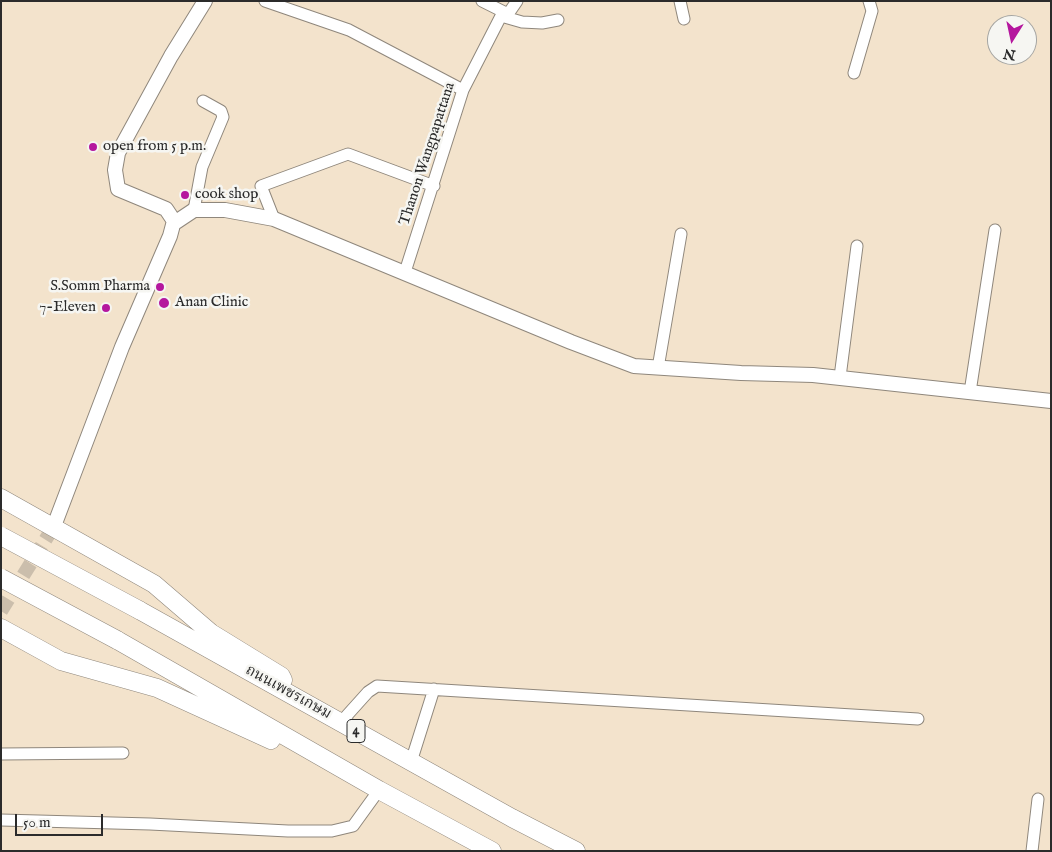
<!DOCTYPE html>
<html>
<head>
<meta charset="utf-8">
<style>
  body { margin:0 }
  #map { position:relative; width:1052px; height:852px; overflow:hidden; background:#f3e3cc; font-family:"IM FELL English",serif }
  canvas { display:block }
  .frame { position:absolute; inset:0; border:2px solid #2b2b2b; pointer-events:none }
  .north { position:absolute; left:987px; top:15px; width:50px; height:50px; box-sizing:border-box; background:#f6f6f2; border:1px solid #a5a5a2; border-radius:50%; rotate:190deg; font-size:14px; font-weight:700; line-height:20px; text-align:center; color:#2b2b2b }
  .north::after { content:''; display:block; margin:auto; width:18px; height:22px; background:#b5179e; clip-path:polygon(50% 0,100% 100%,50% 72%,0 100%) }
  .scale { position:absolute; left:15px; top:814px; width:88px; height:22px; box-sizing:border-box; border:2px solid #2b2b2b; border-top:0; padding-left:6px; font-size:15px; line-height:18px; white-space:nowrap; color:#2b2b2b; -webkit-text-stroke:4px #f6f6f2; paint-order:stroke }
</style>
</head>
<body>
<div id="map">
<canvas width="1052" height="852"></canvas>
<div class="frame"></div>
<div class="north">N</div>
<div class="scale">50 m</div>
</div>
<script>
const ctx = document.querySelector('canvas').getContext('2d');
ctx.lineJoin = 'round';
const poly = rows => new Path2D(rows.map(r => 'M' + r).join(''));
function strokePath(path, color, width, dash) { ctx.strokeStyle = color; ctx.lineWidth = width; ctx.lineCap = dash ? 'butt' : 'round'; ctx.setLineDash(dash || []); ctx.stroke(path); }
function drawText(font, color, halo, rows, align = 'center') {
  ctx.font = font + ' "IM FELL English","Noto Serif Thai",serif'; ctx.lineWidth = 5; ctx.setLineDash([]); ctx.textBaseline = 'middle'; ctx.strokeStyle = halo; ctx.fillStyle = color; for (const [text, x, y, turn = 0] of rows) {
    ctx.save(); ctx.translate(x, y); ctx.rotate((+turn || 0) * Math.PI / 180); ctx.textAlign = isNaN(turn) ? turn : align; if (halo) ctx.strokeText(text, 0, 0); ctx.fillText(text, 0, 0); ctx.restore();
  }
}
strokePath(poly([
  [1,611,54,526]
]), '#cbbeac', 14, [14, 7]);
const minor = poly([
  [265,1,349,30,463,90],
  [482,1,508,14],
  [680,1,684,19],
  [501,16,522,22,542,23,558,20],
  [854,73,872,11,869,1],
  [194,210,202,167,223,117,221,111,203,101],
  [274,219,261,186,348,154,434,186],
  [405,272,463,90,501,16,508,14,517,1],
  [658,368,681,234],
  [840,377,857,246],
  [970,392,995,230],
  [341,722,368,692,377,686,918,719],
  [1,754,123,753],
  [411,762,434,689],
  [1,820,150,824,288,831,332,831,353,826,379,790],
  [1032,851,1038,799]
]);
const tertiary = poly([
  [176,222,194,210,225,210,274,219,571,342,634,366,741,373,813,375,1051,401],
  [54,526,122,347,170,236,174,221,166,209,118,189,115,170,118,153,171,56,205,1]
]);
const trunk = poly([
  [1,498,154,584,211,633,281,676,283,680],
  [139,610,512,818,576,851],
  [1,628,61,661,157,688,271,740],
  [117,640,379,790,492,851]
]);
strokePath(minor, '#8f877c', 13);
strokePath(tertiary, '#8f877c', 16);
strokePath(trunk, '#8f877c', 19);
strokePath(minor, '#fff', 11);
strokePath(tertiary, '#fff', 14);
strokePath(trunk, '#fff', 18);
const trunkBridge = poly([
  [1,536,139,610],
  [1,578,117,640]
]);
strokePath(trunkBridge, '#8f877c', 19, []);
strokePath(trunkBridge, '#fff', 18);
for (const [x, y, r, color] of [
  [93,147,5,"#b5179e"],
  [185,195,5,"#b5179e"],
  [160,287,5,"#b5179e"],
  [164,303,6,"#b5179e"],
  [106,308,5,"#b5179e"]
]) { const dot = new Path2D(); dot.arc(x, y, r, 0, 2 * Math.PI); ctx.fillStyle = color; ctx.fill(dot); strokePath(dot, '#f6f6f2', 2); }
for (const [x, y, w] of [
  [356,731,18]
]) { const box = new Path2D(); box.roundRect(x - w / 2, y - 11.5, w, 23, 4); ctx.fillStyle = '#f6f6f2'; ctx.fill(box); strokePath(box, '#2b2b2b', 1); }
drawText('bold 14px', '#2b2b2b', null, [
  ["4",356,731]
]);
drawText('15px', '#2b2b2b', '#f6f6f2', [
  ["open from 5 p.m.",103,147],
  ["cook shop",195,195],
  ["S.Somm Pharma",150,287,"right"],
  ["Anan Clinic",175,303],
  ["7-Eleven",96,308,"right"]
], 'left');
drawText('15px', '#2b2b2b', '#f6f6f2', [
  ["Thanon Wangpapattana",428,154,-72],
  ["ถนนเพชรเกษม",288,693,29]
]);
</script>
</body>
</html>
